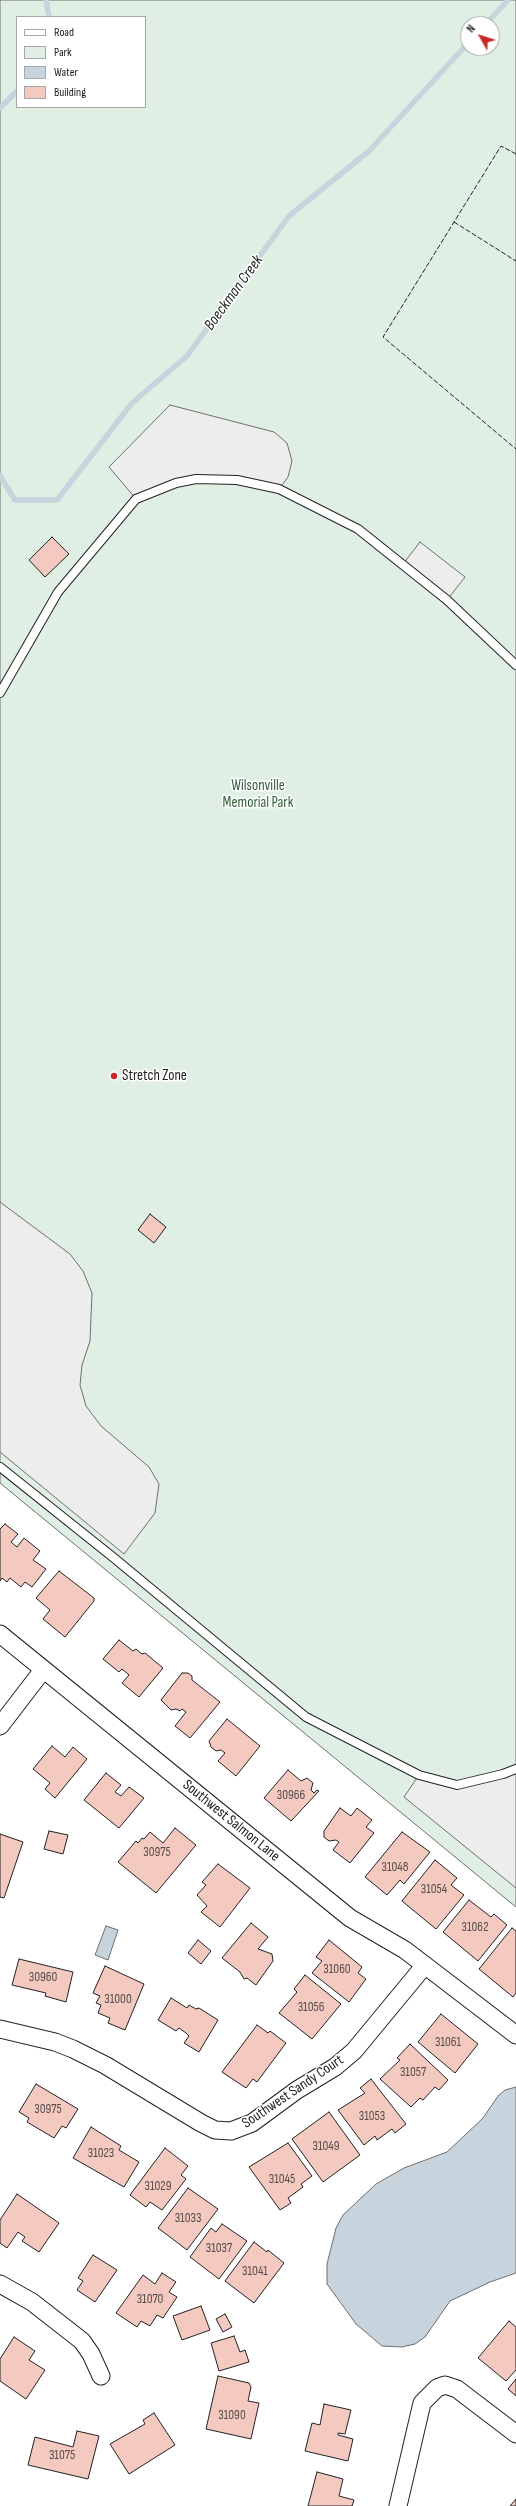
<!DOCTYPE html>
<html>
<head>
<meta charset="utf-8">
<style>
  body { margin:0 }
  #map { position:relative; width:516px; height:2506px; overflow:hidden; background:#fff; font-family:"Sofia Sans Condensed",sans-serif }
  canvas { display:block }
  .legend { position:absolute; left:16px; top:16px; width:130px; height:92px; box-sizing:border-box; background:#fff; border:1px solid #a7a7a7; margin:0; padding:5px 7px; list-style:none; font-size:12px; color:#222 }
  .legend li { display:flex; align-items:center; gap:8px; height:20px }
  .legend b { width:20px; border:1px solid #a7a7a7 }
  .north { position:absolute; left:460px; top:16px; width:40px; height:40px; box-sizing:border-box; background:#fff; border:1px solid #a7a7a7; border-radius:50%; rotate:309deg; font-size:11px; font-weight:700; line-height:16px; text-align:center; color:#222 }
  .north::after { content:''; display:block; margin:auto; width:14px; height:18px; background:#c62828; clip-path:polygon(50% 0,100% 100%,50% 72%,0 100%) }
</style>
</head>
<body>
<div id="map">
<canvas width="516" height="2506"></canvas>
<ul class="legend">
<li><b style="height:5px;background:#fff"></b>Road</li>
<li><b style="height:11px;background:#e0efe3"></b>Park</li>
<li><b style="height:11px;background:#c7d3dd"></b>Water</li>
<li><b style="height:11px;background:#f3c9c0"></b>Building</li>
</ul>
<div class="north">N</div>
</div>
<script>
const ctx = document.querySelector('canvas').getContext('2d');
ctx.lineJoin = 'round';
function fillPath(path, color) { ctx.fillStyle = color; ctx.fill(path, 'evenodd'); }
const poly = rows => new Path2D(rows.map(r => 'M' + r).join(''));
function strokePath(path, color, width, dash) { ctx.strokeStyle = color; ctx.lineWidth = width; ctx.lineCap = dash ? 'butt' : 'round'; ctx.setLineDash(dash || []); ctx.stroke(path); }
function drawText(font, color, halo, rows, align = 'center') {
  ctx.font = font + ' "Sofia Sans Condensed",sans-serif'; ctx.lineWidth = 3; ctx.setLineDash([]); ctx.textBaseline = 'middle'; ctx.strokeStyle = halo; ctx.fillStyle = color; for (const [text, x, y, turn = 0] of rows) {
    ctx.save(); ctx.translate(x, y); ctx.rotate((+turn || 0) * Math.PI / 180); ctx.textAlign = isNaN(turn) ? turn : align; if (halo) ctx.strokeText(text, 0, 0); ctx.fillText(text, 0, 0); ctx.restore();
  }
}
const green = poly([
  [0,0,516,0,516,1907,0,1483,0,0],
  [17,17,145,17,145,107,17,107,17,17],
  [468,24,492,24,492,48,468,48,468,24]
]);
fillPath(green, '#e0efe3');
strokePath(green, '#6f6f6f', 1);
const parking = poly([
  [170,405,274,432,287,443,292,461,288,477,279,489,196,479,136,499,109,467,170,405],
  [420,542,465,577,447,600,403,564,420,542],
  [0,1202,70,1254,83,1271,92,1293,90,1341,82,1365,80,1385,86,1406,101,1426,149,1467,159,1484,155,1513,124,1554,0,1452,0,1202],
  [516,1769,516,1888,404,1797,419,1775,457,1785,516,1769]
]);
fillPath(parking, '#ededed');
strokePath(parking, '#6f6f6f', 1);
const water = poly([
  [106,1926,118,1930,108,1960,95,1955,106,1926],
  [516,2087,516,2273,490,2282,450,2301,425,2337,415,2344,402,2347,382,2346,356,2324,327,2284,327,2264,336,2228,343,2215,376,2184,404,2168,447,2152,483,2118,498,2096,505,2090,516,2087]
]);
fillPath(water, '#c7d3dd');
strokePath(water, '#6f6f6f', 1);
strokePath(poly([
  [46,0,49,17],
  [486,24,508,0],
  [0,108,17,91],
  [0,476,15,500,57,500,132,403,187,356,289,216,369,151,468,43]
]), '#c7d3dd', 5.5);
const building = poly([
  [52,537,69,554,45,577,29,560,52,537],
  [150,1214,166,1227,154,1243,138,1230,150,1214],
  [5,1524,18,1534,11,1542,17,1547,24,1538,40,1551,33,1560,46,1569,32,1587,25,1582,21,1587,10,1578,7,1582,2,1578,0,1581,0,1529,5,1524],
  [59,1571,94,1598,94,1601,65,1637,43,1619,50,1610,36,1598,59,1571],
  [119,1640,133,1651,136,1649,142,1654,145,1653,163,1668,139,1697,122,1683,129,1675,122,1669,119,1672,103,1659,119,1640],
  [182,1673,188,1673,192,1676,192,1680,220,1702,190,1738,175,1726,186,1712,182,1709,180,1711,176,1709,171,1710,161,1700,182,1673],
  [227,1719,260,1746,236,1776,218,1761,225,1753,221,1750,216,1751,211,1747,209,1741,227,1719],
  [52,1746,65,1757,73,1747,87,1759,55,1798,45,1789,50,1783,33,1769,52,1746],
  [288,1770,301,1781,307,1778,313,1783,311,1790,314,1793,317,1790,319,1791,291,1821,264,1798,288,1770],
  [106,1773,121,1785,115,1792,121,1796,129,1787,144,1798,119,1828,84,1800,106,1773],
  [340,1808,351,1816,357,1808,372,1820,366,1827,374,1833,350,1863,333,1850,339,1842,336,1840,329,1841,324,1837,324,1831,340,1808],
  [175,1828,196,1845,156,1893,118,1862,136,1841,138,1843,142,1838,144,1839,150,1832,163,1843,175,1828],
  [49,1831,68,1835,63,1854,44,1849,49,1831],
  [402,1832,430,1852,404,1884,400,1880,387,1895,365,1877,402,1832],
  [0,1834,23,1842,4,1898,0,1897,0,1834],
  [435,1860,457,1878,451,1885,464,1895,436,1929,402,1901,435,1860],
  [218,1864,250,1888,220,1927,201,1912,207,1906,197,1895,206,1885,202,1882,218,1864],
  [469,1900,491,1917,494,1914,507,1925,478,1961,443,1932,469,1900],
  [251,1923,268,1937,258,1949,272,1954,273,1961,256,1985,247,1978,244,1979,240,1972,222,1958,251,1923],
  [512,1928,516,1931,516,1993,513,1997,479,1969,512,1928],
  [198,1940,211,1951,201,1964,188,1953,198,1940],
  [329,1940,362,1967,358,1973,366,1979,349,2002,312,1973,322,1961,316,1957,329,1940],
  [19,1959,73,1972,66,2002,45,1996,46,1993,12,1985,19,1959],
  [105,1966,144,1984,125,2030,108,2023,110,2018,98,2013,101,2005,96,2003,100,1996,93,1993,105,1966],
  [305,1975,341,2004,312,2039,279,2013,297,1992,294,1989,305,1975],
  [171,1998,187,2008,189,2005,196,2009,199,2008,218,2020,199,2052,184,2043,189,2036,186,2033,179,2028,176,2031,158,2020,171,1998],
  [441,2014,478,2044,455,2073,418,2042,441,2014],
  [257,2025,268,2033,270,2031,286,2043,257,2082,253,2079,246,2088,222,2072,257,2025],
  [410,2044,448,2080,439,2090,435,2087,423,2100,420,2098,411,2107,380,2079,400,2060,397,2058,410,2044],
  [371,2079,406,2124,395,2133,392,2129,377,2140,375,2136,364,2145,338,2110,365,2093,360,2088,371,2079],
  [36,2084,78,2109,66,2128,62,2126,54,2138,27,2122,29,2118,19,2112,36,2084],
  [329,2112,360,2155,323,2182,292,2139,329,2112],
  [91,2127,121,2146,119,2150,139,2162,124,2187,73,2158,91,2127],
  [288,2143,312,2176,301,2184,303,2187,288,2198,291,2203,280,2210,249,2167,288,2143],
  [165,2148,188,2166,181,2175,186,2179,162,2210,150,2202,146,2207,130,2195,165,2148],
  [188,2188,218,2209,187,2250,158,2228,188,2188],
  [17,2194,59,2223,39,2252,22,2241,25,2237,18,2232,7,2248,0,2243,0,2220,17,2194],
  [222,2224,247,2241,219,2279,190,2257,211,2228,216,2232,222,2224],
  [254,2242,267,2252,268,2250,284,2263,254,2303,225,2281,254,2242],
  [93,2255,117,2270,95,2302,77,2290,83,2281,78,2278,93,2255],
  [162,2273,176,2282,169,2292,177,2297,163,2318,157,2315,150,2326,141,2321,137,2327,116,2313,143,2275,155,2284,162,2273],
  [201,2306,210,2330,182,2340,173,2316,201,2306],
  [225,2314,232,2327,223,2332,216,2319,225,2314],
  [509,2321,516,2327,516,2370,506,2381,478,2358,509,2321],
  [234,2336,240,2352,245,2350,249,2362,219,2371,211,2343,234,2336],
  [14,2337,35,2351,29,2360,45,2370,26,2399,0,2381,0,2359,14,2337],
  [218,2376,249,2383,251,2387,248,2401,259,2403,251,2439,206,2429,218,2376],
  [516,2379,516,2396,508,2389,516,2379],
  [324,2404,351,2410,345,2434,338,2433,338,2435,353,2439,348,2461,305,2451,312,2423,320,2425,324,2404],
  [154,2413,175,2445,129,2474,110,2444,145,2424,143,2420,154,2413],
  [77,2431,99,2436,88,2479,28,2465,35,2437,73,2447,77,2431],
  [317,2472,343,2479,339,2496,354,2500,352,2506,308,2506,317,2472],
  [516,2499,516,2506,510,2506,516,2499]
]);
fillPath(building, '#f3c9c0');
strokePath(building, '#222', 1);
const lane = poly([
  [0,693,58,592,136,499,176,483,196,479,237,480,279,489,358,529,447,600,516,665],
  [0,1467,114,1558,306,1717,419,1775,457,1785,503,1774,516,1769]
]);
const street = poly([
  [0,1634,350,1918,405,1950,516,2035],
  [0,1726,43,1670],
  [0,2029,55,2042,73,2049,105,2065,201,2123,215,2130,231,2131,252,2123,297,2090,335,2067,354,2051,425,1965],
  [0,2284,32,2302,82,2341,91,2354,101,2376],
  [398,2506,422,2403,437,2388,445,2385,457,2389,516,2434]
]);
strokePath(lane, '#222', 10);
strokePath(street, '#222', 19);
strokePath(lane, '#fff', 8);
strokePath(street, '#fff', 17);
strokePath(poly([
  [516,154,501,146,383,337,516,449],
  [454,222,516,261]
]), '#222', 1, [5, 2]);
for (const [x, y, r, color] of [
  [114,1076,4,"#c62828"]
]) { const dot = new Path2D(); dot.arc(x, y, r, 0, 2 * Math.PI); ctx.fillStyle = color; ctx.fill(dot); strokePath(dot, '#fff', 1.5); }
drawText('13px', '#564c4a', null, [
  ["30966",291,1796],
  ["30975",157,1853],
  ["31048",395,1868],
  ["31054",434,1890],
  ["31062",475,1928],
  ["31060",337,1970],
  ["30960",43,1978],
  ["31000",118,2000],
  ["31056",311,2008],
  ["31061",448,2043],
  ["31057",413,2073],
  ["30975",48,2110],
  ["31053",372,2117],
  ["31049",326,2147],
  ["31023",101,2154],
  ["31045",282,2180],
  ["31029",158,2187],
  ["31033",188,2219],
  ["31037",219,2249],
  ["31041",255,2272],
  ["31070",150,2300],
  ["31090",232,2416],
  ["31075",62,2456]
]);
drawText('15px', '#2f5e38', '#fff', [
  ["Wilsonville",258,786],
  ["Memorial Park",258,803]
]);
drawText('15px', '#222', '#fff', [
  ["Stretch Zone",122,1076]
], 'left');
drawText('15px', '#222', '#fff', [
  ["Southwest Salmon Lane",231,1821,39],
  ["Southwest Sandy Court",293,2092,-34]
]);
drawText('italic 16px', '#222', '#fff', [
  ["Boeckman Creek",234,293,-54]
]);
</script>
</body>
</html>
